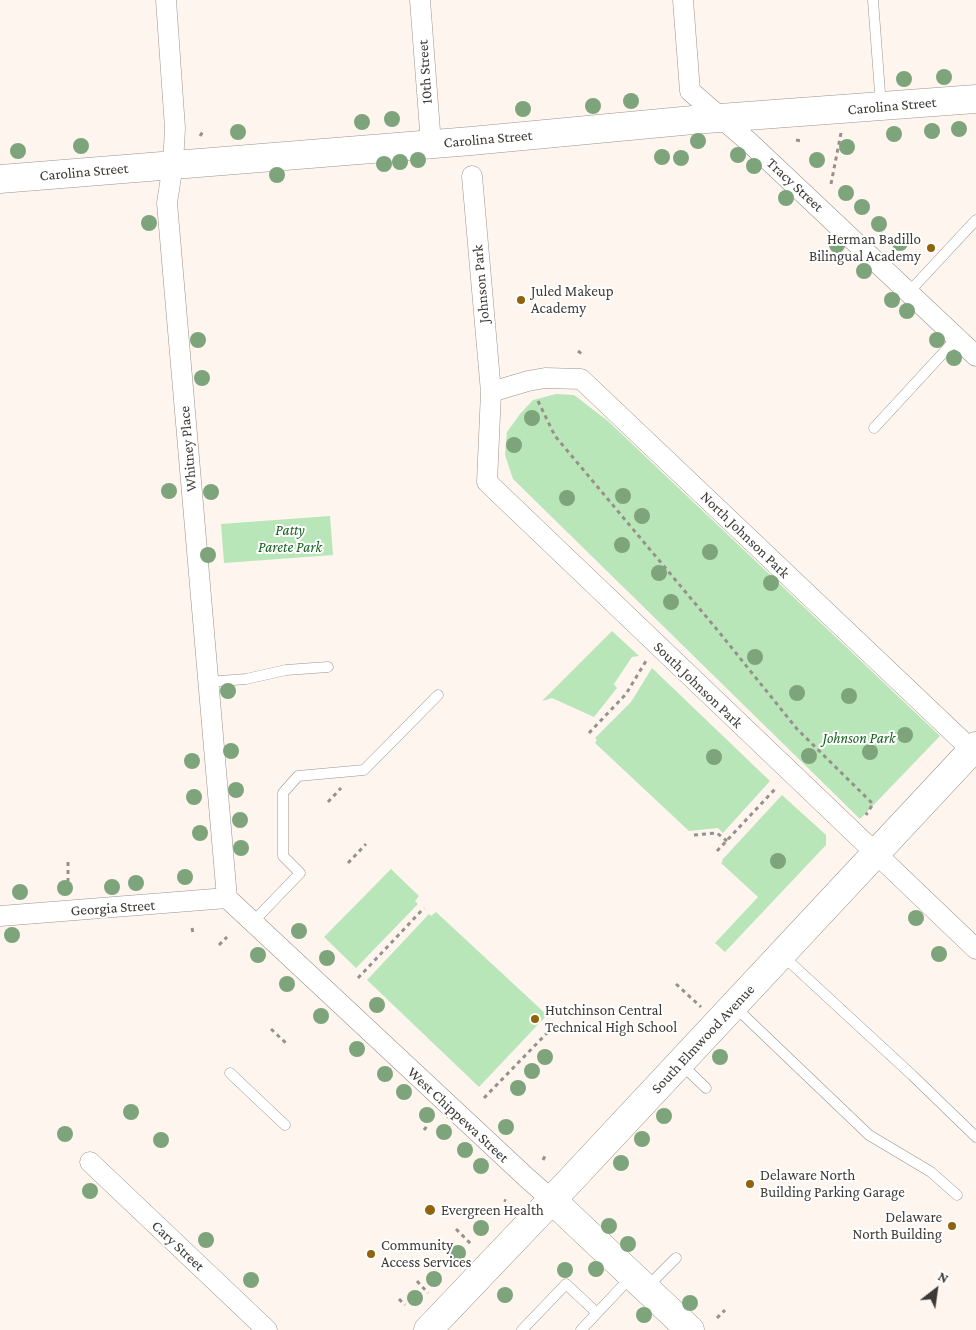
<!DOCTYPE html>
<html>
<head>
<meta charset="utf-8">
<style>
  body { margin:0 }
  #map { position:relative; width:976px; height:1330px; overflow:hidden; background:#fef5ee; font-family:"Crimson Pro",serif }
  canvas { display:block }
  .north { position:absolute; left:911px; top:1265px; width:50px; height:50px; -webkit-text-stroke:4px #fff; paint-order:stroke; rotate:30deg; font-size:14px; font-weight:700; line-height:20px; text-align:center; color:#3c3936 }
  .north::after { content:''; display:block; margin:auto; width:18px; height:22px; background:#3c3936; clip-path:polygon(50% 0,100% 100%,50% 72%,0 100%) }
</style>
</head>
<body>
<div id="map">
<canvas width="976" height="1330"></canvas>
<div class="north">N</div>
</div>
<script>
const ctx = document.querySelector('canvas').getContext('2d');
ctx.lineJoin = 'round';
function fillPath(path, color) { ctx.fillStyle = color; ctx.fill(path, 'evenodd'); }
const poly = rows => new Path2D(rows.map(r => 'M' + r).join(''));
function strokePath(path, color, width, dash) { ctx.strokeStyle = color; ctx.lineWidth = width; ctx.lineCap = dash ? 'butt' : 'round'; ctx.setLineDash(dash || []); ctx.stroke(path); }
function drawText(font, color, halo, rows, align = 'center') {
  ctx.font = font + ' "Crimson Pro",serif'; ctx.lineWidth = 4; ctx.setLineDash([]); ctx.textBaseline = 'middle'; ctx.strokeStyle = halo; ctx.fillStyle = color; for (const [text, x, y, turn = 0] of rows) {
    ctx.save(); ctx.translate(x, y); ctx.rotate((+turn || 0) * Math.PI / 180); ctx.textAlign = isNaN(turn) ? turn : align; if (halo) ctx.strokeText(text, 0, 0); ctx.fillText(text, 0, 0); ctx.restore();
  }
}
fillPath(poly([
  [556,394,574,395,608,421,940,736,860,819,513,479,505,455,507,432,520,414,533,400],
  [330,516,333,555,224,563,221,524],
  [612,631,639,656,632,657,614,684,617,688,594,717,552,698,542,701],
  [652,668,770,781,723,833,718,828,689,831,595,743,597,740,595,738,631,702],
  [782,795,826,835,826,845,725,952,715,943,758,897,721,863,723,861,722,860],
  [391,869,419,896,415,901,418,904,356,968,324,937],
  [436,912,547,1015,479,1087,367,980,429,914,431,916]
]), '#b9e6b8');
const service = poly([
  [873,0,881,106],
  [909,292,976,220],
  [874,428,957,338],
  [208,682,246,679,286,670,328,667],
  [252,923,300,873,283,856,283,793,298,776,364,770,438,695],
  [782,955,912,1075,976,1137],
  [734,1006,869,1135,931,1172,957,1195],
  [681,1064,706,1088],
  [230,1073,285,1125],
  [647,1287,676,1258],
  [522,1330,566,1284,597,1313],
  [581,1330,632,1276]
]);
const minor = poly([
  [166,0,175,128,173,164,167,203,227,898],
  [420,0,431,144],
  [683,0,690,91,749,142,976,356],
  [472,176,491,392,487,482,976,949],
  [491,392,528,381,545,378,581,379,976,754],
  [227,898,527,1178,552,1200],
  [0,916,227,898],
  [90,1162,267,1330]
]);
const secondary = poly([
  [0,179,471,141,693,120,976,99]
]);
const primary = poly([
  [552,1200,690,1330],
  [428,1330,568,1183,976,746]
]);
strokePath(service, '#9b938d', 11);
strokePath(minor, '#9b938d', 21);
strokePath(secondary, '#9b938d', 29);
strokePath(primary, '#9b938d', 29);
strokePath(poly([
  [200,136,204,130],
  [796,140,802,141],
  [831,184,841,133],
  [578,351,582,354],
  [538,401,555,436,719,632,797,729,873,804,866,815],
  [589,733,626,694,646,661],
  [328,802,341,788],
  [694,835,717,833,727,841],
  [717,851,776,788],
  [68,862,68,881],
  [348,863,366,844],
  [192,928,193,933],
  [219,945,227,937],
  [358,978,424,908],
  [676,984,701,1007],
  [271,1029,288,1045],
  [484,1098,547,1033],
  [424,1130,427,1126],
  [543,1160,545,1156],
  [504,1200,506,1201],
  [456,1229,473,1246],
  [417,1281,428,1293],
  [399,1299,405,1305],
  [717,1318,725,1310]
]), '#97918c', 3, [4, 4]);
strokePath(service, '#fff', 10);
strokePath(minor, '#fff', 20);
strokePath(secondary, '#fff', 28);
strokePath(primary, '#fff', 28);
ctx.fillStyle = '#7ea47b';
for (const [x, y] of [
  [944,77],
  [904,79],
  [631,101],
  [593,106],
  [523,109],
  [392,119],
  [362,122],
  [959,129],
  [932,131],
  [238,132],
  [894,134],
  [698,141],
  [81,146],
  [847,147],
  [18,151],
  [738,155],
  [662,157],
  [681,158],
  [418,160],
  [817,160],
  [400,162],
  [384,164],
  [754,166],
  [277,175],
  [846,193],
  [786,198],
  [862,207],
  [149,223],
  [879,224],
  [900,243],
  [837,245],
  [864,271],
  [892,300],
  [907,311],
  [198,340],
  [937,340],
  [954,358],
  [202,378],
  [532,418],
  [514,445],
  [169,491],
  [211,492],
  [623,496],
  [567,498],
  [642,516],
  [622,545],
  [710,552],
  [208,555],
  [659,573],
  [771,583],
  [671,602],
  [755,657],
  [228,691],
  [797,693],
  [849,696],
  [905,735],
  [231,751],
  [870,752],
  [809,756],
  [714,757],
  [192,761],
  [236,790],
  [194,797],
  [240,820],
  [200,833],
  [241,848],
  [778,861],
  [185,877],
  [136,883],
  [112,887],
  [65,888],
  [20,892],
  [916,918],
  [299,931],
  [12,935],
  [939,954],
  [258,955],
  [327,958],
  [287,984],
  [377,1005],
  [321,1016],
  [357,1049],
  [545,1057],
  [720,1057],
  [532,1071],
  [385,1074],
  [518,1088],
  [404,1092],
  [131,1112],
  [427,1115],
  [664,1116],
  [506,1127],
  [444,1132],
  [65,1134],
  [642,1139],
  [161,1140],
  [465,1150],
  [621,1163],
  [481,1166],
  [90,1191],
  [609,1226],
  [481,1228],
  [206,1240],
  [628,1244],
  [458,1253],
  [596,1269],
  [565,1270],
  [434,1279],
  [251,1280],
  [505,1295],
  [415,1298],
  [690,1303],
  [644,1315]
]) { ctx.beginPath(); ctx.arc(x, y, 8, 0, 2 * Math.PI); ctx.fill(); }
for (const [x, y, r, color] of [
  [931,248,5,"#90630d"],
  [521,300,5,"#90630d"],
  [535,1019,5,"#90630d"],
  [750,1184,5,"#90630d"],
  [430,1210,6,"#90630d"],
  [952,1226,5,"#90630d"],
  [371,1254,5,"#90630d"]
]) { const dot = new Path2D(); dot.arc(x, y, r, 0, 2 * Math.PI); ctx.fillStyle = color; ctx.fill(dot); strokePath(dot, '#fff', 2); }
drawText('15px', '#3c3936', '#fff', [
  ["10th Street",425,72,-94],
  ["Carolina Street",892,106,-5],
  ["Carolina Street",488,139,-5],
  ["Carolina Street",84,172,-5],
  ["Tracy Street",795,185,43],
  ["Johnson Park",481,284,-95],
  ["Whitney Place",188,449,-95],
  ["North Johnson Park",745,535,44],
  ["South Johnson Park",698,685,44],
  ["Georgia Street",113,908,-4],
  ["South Elmwood Avenue",703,1039,-47],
  ["West Chippewa Street",458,1115,43],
  ["Cary Street",178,1246,43]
]);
drawText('15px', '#3c3936', '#fff', [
  ["Herman Badillo",921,239,"right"],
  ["Bilingual Academy",921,256,"right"],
  ["Juled Makeup",531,291],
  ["Academy",531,308],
  ["Hutchinson Central",545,1010],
  ["Technical High School",545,1027],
  ["Delaware North",760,1175],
  ["Building Parking Garage",760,1192],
  ["Evergreen Health",441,1210],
  ["Delaware",942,1217,"right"],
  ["North Building",942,1234,"right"],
  ["Community",381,1245],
  ["Access Services",381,1262]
], 'left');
drawText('italic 15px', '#16621d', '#fff', [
  ["Patty",290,530],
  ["Parete Park",290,547],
  ["Johnson Park",859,738]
]);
</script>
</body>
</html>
